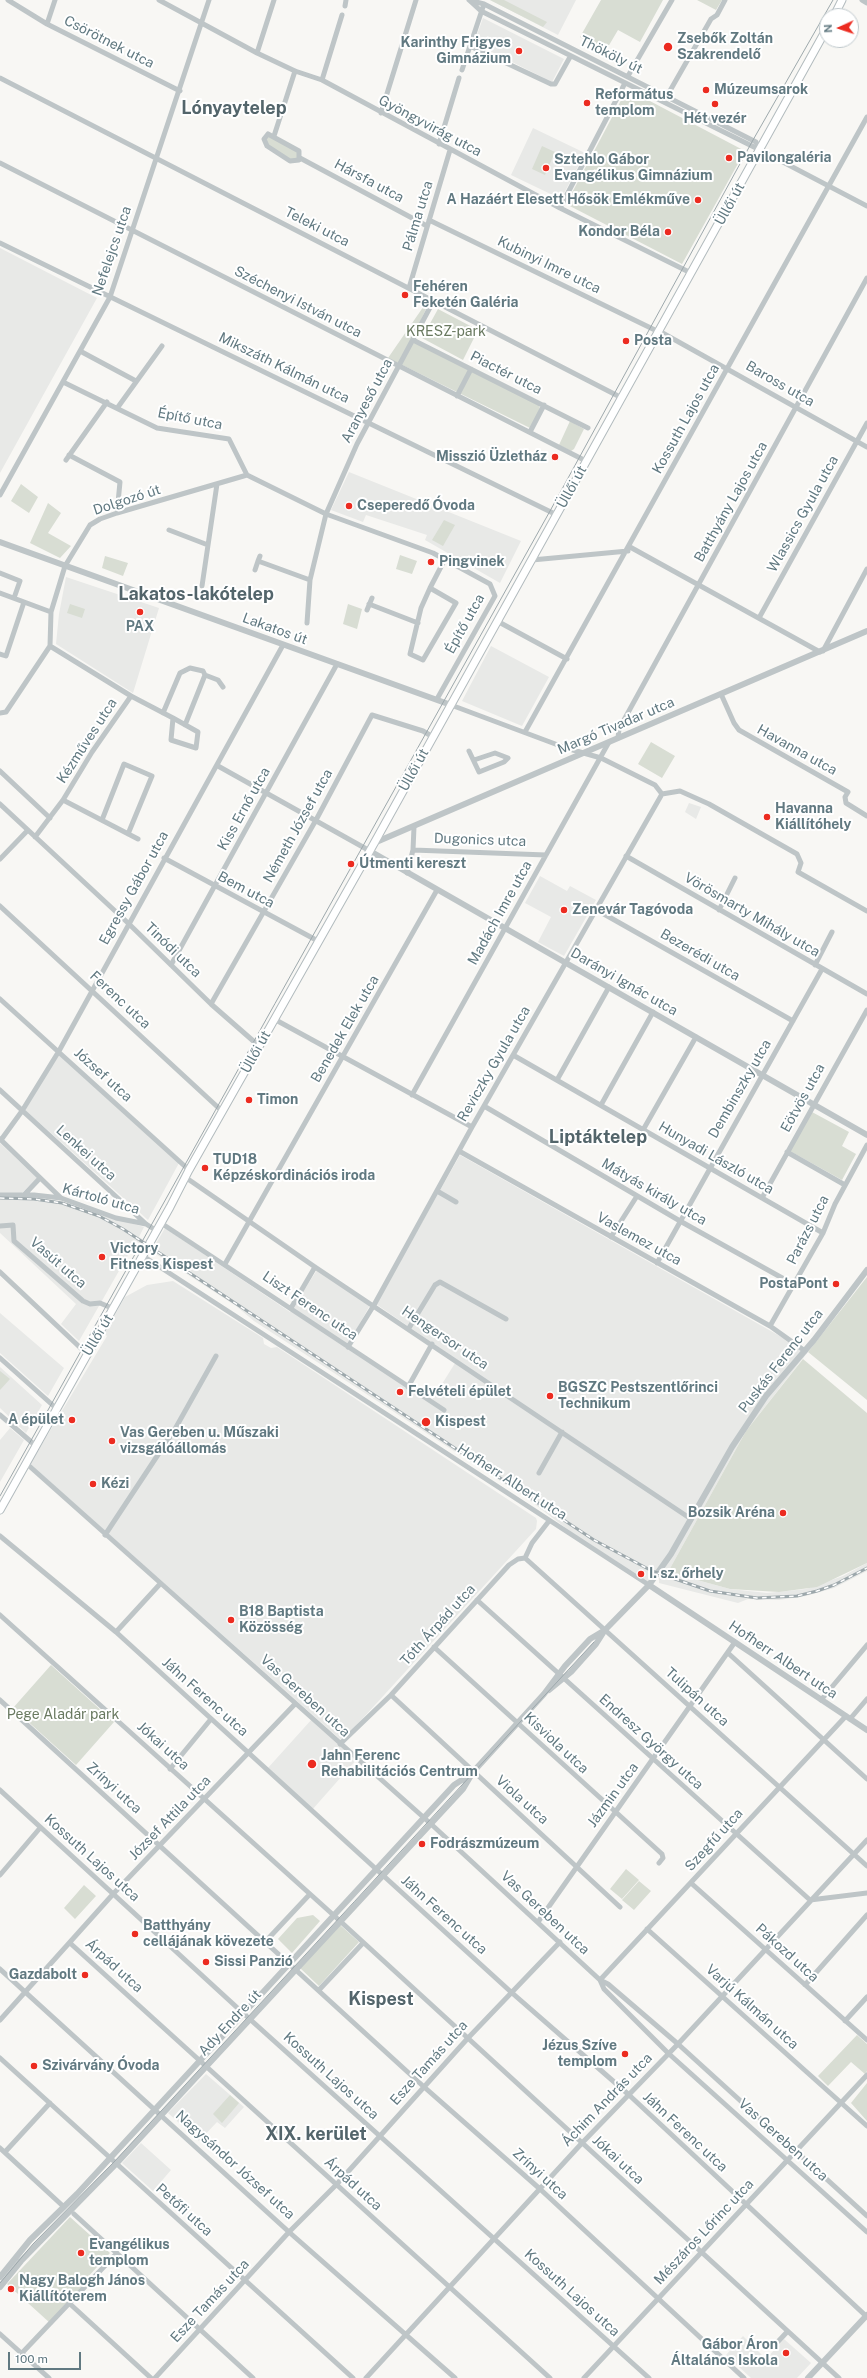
<!DOCTYPE html>
<html>
<head>
<meta charset="utf-8">
<style>
  body { margin:0 }
  #map { position:relative; width:867px; height:2378px; overflow:hidden; background:#f8f7f4; font-family:"Public Sans",sans-serif }
  canvas { display:block }
  .north { position:absolute; left:819px; top:8px; width:40px; height:40px; box-sizing:border-box; background:#fff; border:1px solid #c0c9cd; border-radius:50%; rotate:267deg; font-size:11px; font-weight:700; line-height:16px; text-align:center; color:#617981 }
  .north::after { content:''; display:block; margin:auto; width:14px; height:18px; background:#ec2b20; clip-path:polygon(50% 0,100% 100%,50% 72%,0 100%) }
  .scale { position:absolute; left:8px; top:2352px; width:73px; height:18px; box-sizing:border-box; border:2px solid #617981; border-top:0; padding-left:5px; font-size:12px; line-height:14px; white-space:nowrap; color:#617981; -webkit-text-stroke:3px #fff; paint-order:stroke }
</style>
</head>
<body>
<div id="map">
<canvas width="867" height="2378"></canvas>
<div class="north">N</div>
<div class="scale">100 m</div>
</div>
<script>
const ctx = document.querySelector('canvas').getContext('2d');
ctx.lineJoin = 'round';
function fillPath(path, color) { ctx.fillStyle = color; ctx.fill(path, 'evenodd'); }
const poly = rows => new Path2D(rows.map(r => 'M' + r).join(''));
function strokePath(path, color, width, dash) { ctx.strokeStyle = color; ctx.lineWidth = width; ctx.lineCap = dash ? 'butt' : 'round'; ctx.setLineDash(dash || []); ctx.stroke(path); }
function drawText(font, color, halo, rows, align = 'center') {
  ctx.font = font + ' "Public Sans",sans-serif'; ctx.lineWidth = 4; ctx.setLineDash([]); ctx.textBaseline = 'middle'; ctx.strokeStyle = halo; ctx.fillStyle = color; for (const [text, x, y, turn = 0] of rows) {
    ctx.save(); ctx.translate(x, y); ctx.rotate((+turn || 0) * Math.PI / 180); ctx.textAlign = isNaN(turn) ? turn : align; if (halo) ctx.strokeText(text, 0, 0); ctx.fillText(text, 0, 0); ctx.restore();
  }
}
fillPath(poly([
  [490,0,576,0,558,35],
  [483,18,564,59,552,82,474,43],
  [533,128,585,153,561,199,511,175],
  [0,248,97,298,0,473],
  [349,472,521,541,500,583,425,540,427,535,366,515,363,522,331,510],
  [66,577,159,608,133,693,56,644,59,614],
  [491,646,549,677,522,726,462,701],
  [689,803,701,807,696,819,685,812],
  [540,876,567,891,570,886,596,900,564,956,538,942,551,917,525,903],
  [60,1054,179,1163,148,1220,24,1109],
  [0,1143,37,1178,19,1196,53,1200,144,1227,139,1237,154,1247,165,1228,290,1312,317,1270,370,1305,348,1345,432,1400,457,1360,376,1304,460,1155,808,1352,746,1431,668,1572,730,1589,767,1593,806,1589,843,1576,867,1563,867,1571,834,1588,806,1596,779,1600,748,1599,738,1603,659,1583,659,1577,655,1575,649,1582,571,1532,528,1499,254,1321,236,1306,136,1241,79,1341,61,1324,76,1304,0,1233],
  [173,1281,263,1338,264,1344,271,1348,277,1347,536,1518,537,1521,536,1529,342,1741,30,1464,107,1336,104,1334,125,1297,147,1285],
  [0,1313,64,1368,48,1396,0,1353],
  [0,1367,42,1405,26,1433,0,1408],
  [10,1428,24,1440,0,1482,0,1440],
  [312,1719,357,1759,312,1810,267,1769],
  [206,2074,244,2107,225,2128,217,2122,199,2141,168,2113],
  [141,2143,171,2170,153,2191,122,2163],
  [743,2336,766,2359,784,2339,811,2363,797,2378,751,2378,726,2355]
]), '#e8e9e7');
fillPath(poly([
  [490,0,504,0,547,22,543,27],
  [601,0,663,0,640,42,618,30,605,52,580,37],
  [697,0,722,0,716,10],
  [627,89,745,151,682,264,566,204],
  [267,135,296,149,300,155,294,161,267,146],
  [542,146,555,152,545,175,532,169],
  [428,300,430,301,411,340,539,405,540,409,530,428,388,358],
  [438,309,478,330,463,360,422,338],
  [570,421,584,429,574,449,571,451,559,445],
  [21,484,38,497,29,513,11,501],
  [48,503,61,513,48,533,71,546,60,558,30,543],
  [444,520,455,525,443,546,432,540],
  [400,555,417,561,412,574,396,569],
  [105,556,128,563,123,576,102,568],
  [70,604,85,609,82,618,67,613],
  [348,604,362,609,357,629,343,624],
  [651,742,675,756,662,778,638,764],
  [812,1112,849,1132,842,1146,856,1154,842,1180,790,1151],
  [867,1277,867,1400,808,1352],
  [803,1359,867,1413,867,1563,817,1587,779,1592,730,1589,668,1572,746,1431],
  [0,1371,10,1379,0,1390],
  [51,1665,114,1722,76,1765,13,1708],
  [626,1869,639,1880,622,1899,610,1889],
  [639,1881,651,1891,634,1910,622,1900],
  [84,1885,96,1896,75,1919,64,1908],
  [313,1915,320,1921,292,1953,278,1939,297,1918],
  [339,1924,359,1942,319,1986,300,1968],
  [857,2035,867,2044,867,2071,865,2074,851,2062,828,2086,818,2076],
  [867,2083,867,2121,851,2103],
  [230,2095,239,2103,222,2123,213,2114],
  [70,2217,110,2253,85,2280,88,2283,50,2323,7,2284]
]), '#d8ddd3');
const secondary = poly([
  [834,16,842,0],
  [0,1510,170,1207,189,1170,367,856,827,28]
]);
strokePath(secondary, '#b2bbbe', 9);
strokePath(poly([
  [8,0,47,24,180,91],
  [159,0,257,53,295,71,322,80,560,208,691,273],
  [469,0,481,11,760,150,867,206],
  [469,0,484,4,756,142,760,150],
  [862,0,867,3],
  [345,6,346,0],
  [47,24,55,0],
  [470,46,551,84,555,84,570,57],
  [257,53,274,0],
  [462,70,484,4],
  [628,76,672,0],
  [0,78,622,398],
  [322,80,342,15],
  [667,96,711,19,717,15,725,0],
  [381,113,416,0],
  [268,134,299,151,299,160,290,161,267,146,264,139,268,134],
  [274,136,295,71],
  [439,144,459,78],
  [300,158,427,226],
  [0,163,586,461],
  [560,208,625,83],
  [429,220,659,332],
  [0,243,557,515],
  [409,288,450,150],
  [659,331,867,447],
  [413,340,588,428],
  [80,351,136,381],
  [63,382,157,428,229,439,247,475,326,514,433,553,490,584,495,596,437,699],
  [457,396,471,369],
  [118,407,162,346],
  [530,432,544,405],
  [69,455,120,482,117,513],
  [66,460,107,402],
  [0,495,110,297,209,0],
  [169,530,208,545],
  [630,547,820,652],
  [260,556,258,561,310,580],
  [532,560,628,551],
  [255,570,258,561],
  [0,573,20,581,14,598],
  [202,586,217,484],
  [430,588,456,603,423,660,410,654,421,608,430,588,445,559],
  [0,593,51,612],
  [369,604,418,623],
  [367,610,372,598],
  [759,618,867,423],
  [497,621,567,659],
  [307,623,310,580,326,514,357,444,434,300],
  [823,651,867,569],
  [0,654,6,656,24,602],
  [205,675,218,680,223,687],
  [721,694,734,723,739,730,848,792,845,797,846,803,867,816],
  [131,696,173,718,198,732,196,748,171,740,173,718],
  [451,705,566,748,601,758,655,785,662,794],
  [0,713,6,712,50,646,51,612,65,566,90,525,100,519,117,513,247,475],
  [163,713,180,673,190,668,203,671,205,675,185,725],
  [525,732,867,117],
  [618,738,619,729,867,278],
  [469,751,479,772,504,762,508,758,495,753,474,760],
  [218,766,370,851],
  [0,771,50,818],
  [662,794,680,791,709,804,797,854,801,863,798,872,867,911],
  [63,800,138,839],
  [0,804,128,923,211,1004,259,1046],
  [102,820,124,764,152,776,128,834],
  [35,837,63,800,92,752,131,696,50,646],
  [413,850,546,855],
  [626,856,867,994],
  [164,858,318,941],
  [0,859,28,830],
  [407,873,413,850,414,827],
  [0,906,223,1112],
  [595,909,793,1021],
  [719,910,735,878],
  [171,965,337,664],
  [815,965,832,932],
  [0,999,189,1170],
  [211,1004,316,820,372,715,423,731,433,737],
  [274,1019,472,1127],
  [513,1055,823,1233],
  [557,1080,609,987],
  [0,1090,146,1224,157,1231],
  [412,1095,609,742],
  [601,1105,653,1012],
  [484,1106,680,1221,793,1284],
  [643,1130,696,1037],
  [0,1139,61,1198],
  [1,1140,22,1111,59,1051,283,645],
  [459,1151,770,1326,805,1351],
  [787,1152,845,1185],
  [185,1177,315,1267,691,1519],
  [437,1191,456,1202],
  [0,1195,34,1195,61,1198,116,1218,146,1224],
  [24,1195,40,1178],
  [762,1198,867,1010],
  [161,1223,444,1410],
  [0,1226,13,1225,14,1241,83,1301,90,1304,100,1303,114,1309],
  [611,1237,637,1196],
  [143,1256,649,1585],
  [657,1263,822,969],
  [225,1264,437,890],
  [0,1272,87,1354],
  [291,1308,315,1267],
  [770,1326,823,1233,835,1204,867,1145],
  [409,1328,435,1285,440,1282,506,1319],
  [348,1347,374,1305,472,1127,662,794],
  [0,1358,57,1409],
  [408,1387,432,1344],
  [0,1415,36,1446],
  [27,1464,431,1824,600,1980,608,1984,678,2044,867,2216],
  [539,1473,562,1432],
  [105,1535,175,1429,216,1356],
  [0,1536,116,1632,511,1992,628,2094,867,2317],
  [525,1558,867,1866],
  [525,1558,532,1543,549,1521],
  [477,1600,810,1900,867,1893],
  [0,1615,340,1921,839,2378],
  [116,1632,160,1584],
  [434,1647,662,1854,663,1858,659,1863],
  [728,1653,867,1779],
  [391,1695,620,1907],
  [0,1700,423,2086,540,2189,744,2378],
  [821,1700,867,1645],
  [850,1719,867,1699],
  [340,1744,391,1695,509,1565,518,1559,525,1558],
  [170,1769,211,1719],
  [0,1790,243,2013,649,2378],
  [0,1875,40,1828],
  [691,1883,867,2040],
  [538,1922,735,1642],
  [647,1929,867,2126],
  [265,1942,310,1894],
  [70,1943,550,2378],
  [0,1969,289,2232,455,2378],
  [600,1980,604,1989,668,2053,867,2232],
  [600,1980,846,1716],
  [805,1985,867,1915],
  [319,1990,363,1943],
  [0,2020,114,1893,295,1704],
  [845,2021,867,1997],
  [0,2058,353,2378],
  [0,2148,64,2207],
  [5,2152,50,2103],
  [74,2214,253,2378],
  [69,2303,151,2378],
  [0,2334,49,2378],
  [772,2348,787,2332],
  [22,2353,117,2253],
  [155,2378,289,2232,336,2185,468,2038,560,1942],
  [366,2378,582,2143,678,2044,867,1840],
  [584,2378,867,2075]
]), '#bec5c7', 5);
strokePath(poly([
  [0,542,451,705],
  [374,843,867,631],
  [370,851,867,1135],
  [649,1585,867,1730],
  [549,1690,571,1672,596,1644,603,1633],
  [0,2277,30,2240,77,2194,454,1785,471,1774],
  [0,2287,21,2261,116,2164,463,1789,473,1772,544,1694,565,1666,590,1639,605,1630,649,1585,671,1554,732,1447,766,1396,814,1340,867,1270],
  [808,2378,867,2315]
]), '#bec5c7', 6);
strokePath(secondary, '#fff', 7);
strokePath(poly([
  [0,1496,550,511,753,140,833,0],
  [0,2283,33,2244,114,2162,594,1642]
]), '#9da8ac', 1);
const rail = poly([
  [0,1198,34,1199,62,1203,99,1216,123,1229,594,1540,652,1571,710,1591,757,1598,797,1596,817,1591,834,1585,867,1568]
]);
strokePath(rail, '#9da8ac', 3);
strokePath(rail, '#fff', 1.5, [4.5]);
for (const [x, y, r, color] of [
  [668,47,5,"#ec2b20"],
  [519,51,4,"#ec2b20"],
  [706,90,4,"#ec2b20"],
  [587,103,4,"#ec2b20"],
  [715,104,4,"#ec2b20"],
  [729,158,4,"#ec2b20"],
  [546,168,4,"#ec2b20"],
  [698,200,4,"#ec2b20"],
  [668,232,4,"#ec2b20"],
  [405,295,4,"#ec2b20"],
  [626,341,4,"#ec2b20"],
  [555,457,4,"#ec2b20"],
  [349,506,4,"#ec2b20"],
  [431,562,4,"#ec2b20"],
  [140,612,4,"#ec2b20"],
  [767,817,4,"#ec2b20"],
  [351,864,4,"#ec2b20"],
  [564,910,4,"#ec2b20"],
  [249,1100,4,"#ec2b20"],
  [205,1168,4,"#ec2b20"],
  [102,1257,4,"#ec2b20"],
  [836,1284,4,"#ec2b20"],
  [400,1392,4,"#ec2b20"],
  [550,1396,4,"#ec2b20"],
  [72,1420,4,"#ec2b20"],
  [426,1422,5,"#ec2b20"],
  [112,1441,4,"#ec2b20"],
  [93,1484,4,"#ec2b20"],
  [783,1513,4,"#ec2b20"],
  [641,1574,4,"#ec2b20"],
  [231,1620,4,"#ec2b20"],
  [312,1764,5,"#ec2b20"],
  [422,1844,4,"#ec2b20"],
  [135,1934,4,"#ec2b20"],
  [206,1962,4,"#ec2b20"],
  [85,1975,4,"#ec2b20"],
  [625,2054,4,"#ec2b20"],
  [34,2066,4,"#ec2b20"],
  [81,2253,4,"#ec2b20"],
  [11,2289,4,"#ec2b20"],
  [786,2353,4,"#ec2b20"]
]) { const dot = new Path2D(); dot.arc(x, y, r, 0, 2 * Math.PI); ctx.fillStyle = color; ctx.fill(dot); strokePath(dot, '#fff', 1.5); }
drawText('bold 14px', '#617981', '#fff', [
  ["Zsebők Zoltán",677,39],
  ["Szakrendelő",677,55],
  ["Karinthy Frigyes",511,43,"right"],
  ["Gimnázium",511,59,"right"],
  ["Múzeumsarok",714,90],
  ["Református",595,95],
  ["templom",595,111],
  ["Hét vezér",715,119,"center"],
  ["Pavilongaléria",737,158],
  ["Sztehlo Gábor",554,160],
  ["Evangélikus Gimnázium",554,176],
  ["A Hazáért Elesett Hősök Emlékműve",690,200,"right"],
  ["Kondor Béla",660,232,"right"],
  ["Fehéren",413,287],
  ["Feketén Galéria",413,303],
  ["Posta",634,341],
  ["Misszió Üzletház",547,457,"right"],
  ["Cseperedő Óvoda",357,506],
  ["Pingvinek",439,562],
  ["PAX",140,627,"center"],
  ["Havanna",775,809],
  ["Kiállítóhely",775,825],
  ["Útmenti kereszt",359,864],
  ["Zenevár Tagóvoda",572,910],
  ["Timon",257,1100],
  ["TUD18",213,1160],
  ["Képzéskordinációs iroda",213,1176],
  ["Victory",110,1249],
  ["Fitness Kispest",110,1265],
  ["PostaPont",828,1284,"right"],
  ["BGSZC Pestszentlőrinci",558,1388],
  ["Technikum",558,1404],
  ["Felvételi épület",408,1392],
  ["A épület",64,1420,"right"],
  ["Kispest",435,1422],
  ["Vas Gereben u. Műszaki",120,1433],
  ["vizsgálóállomás",120,1449],
  ["Kézi",101,1484],
  ["Bozsik Aréna",775,1513,"right"],
  ["I. sz. őrhely",649,1574],
  ["B18 Baptista",239,1612],
  ["Közösség",239,1628],
  ["Jahn Ferenc",321,1756],
  ["Rehabilitációs Centrum",321,1772],
  ["Fodrászmúzeum",430,1844],
  ["Batthyány",143,1926],
  ["cellájának kövezete",143,1942],
  ["Sissi Panzió",214,1962],
  ["Gazdabolt",77,1975,"right"],
  ["Jézus Szíve",617,2046,"right"],
  ["templom",617,2062,"right"],
  ["Szivárvány Óvoda",42,2066],
  ["Evangélikus",89,2245],
  ["templom",89,2261],
  ["Nagy Balogh János",19,2281],
  ["Kiállítóterem",19,2297],
  ["Gábor Áron",778,2345,"right"],
  ["Általános Iskola",778,2361,"right"]
], 'left');
drawText('14px', '#617981', '#fff', [
  ["Csörötnek utca",109,42,27],
  ["Thököly út",611,55,26],
  ["Gyöngyvirág utca",430,126,28],
  ["Hársfa utca",369,181,28],
  ["Üllői út",730,204,-61],
  ["Pálma utca",418,216,-73],
  ["Teleki utca",317,227,27],
  ["Nefelejcs utca",112,251,-71],
  ["Kubinyi Imre utca",549,265,26],
  ["Széchenyi István utca",298,302,27],
  ["Mikszáth Kálmán utca",284,368,26],
  ["Piactér utca",506,373,27],
  ["Baross utca",780,384,30],
  ["Aranyeső utca",367,401,-62],
  ["Építő utca",190,419,11],
  ["Kossuth Lajos utca",686,419,-61],
  ["Üllői út",572,487,-61],
  ["Dolgozó út",127,500,-18],
  ["Batthyány Lajos utca",731,502,-61],
  ["Wlassics Gyula utca",803,514,-61],
  ["Építő utca",465,624,-61],
  ["Lakatos út",275,629,20],
  ["Margó Tivadar utca",616,726,-23],
  ["Kézműves utca",87,741,-57],
  ["Havanna utca",797,750,29],
  ["Üllői út",414,770,-61],
  ["Kiss Ernő utca",244,809,-61],
  ["Németh József utca",298,826,-61],
  ["Dugonics utca",480,840,2],
  ["Egressy Gábor utca",134,888,-61],
  ["Bem utca",246,890,28],
  ["Madách Imre utca",500,913,-61],
  ["Vörösmarty Mihály utca",752,915,30],
  ["Tinódi utca",173,950,44],
  ["Bezerédi utca",700,955,30],
  ["Darányi Ignác utca",624,982,30],
  ["Ferenc utca",120,1000,43],
  ["Benedek Elek utca",345,1029,-60],
  ["Üllői út",256,1052,-61],
  ["Reviczky Gyula utca",494,1064,-60],
  ["József utca",103,1075,42],
  ["Dembinszky utca",740,1089,-60],
  ["Eötvös utca",803,1098,-61],
  ["Lenkei utca",86,1153,42],
  ["Hunyadi László utca",716,1158,30],
  ["Mátyás király utca",654,1192,30],
  ["Kártoló utca",101,1199,16],
  ["Parázs utca",808,1230,-63],
  ["Vaslemez utca",639,1239,29],
  ["Vasút utca",58,1263,41],
  ["Liszt Ferenc utca",310,1306,34],
  ["Üllői út",98,1335,-59],
  ["Hengersor utca",445,1338,34],
  ["Puskás Ferenc utca",781,1361,-52],
  ["Hofherr Albert utca",512,1482,33],
  ["Tóth Árpád utca",438,1625,-48],
  ["Hofherr Albert utca",783,1660,34],
  ["Vas Gereben utca",305,1696,42],
  ["Jáhn Ferenc utca",205,1697,42],
  ["Tulipán utca",697,1697,42],
  ["Endresz György utca",651,1742,42],
  ["Kisviola utca",556,1743,43],
  ["Jókai utca",163,1746,42],
  ["Zrínyi utca",114,1788,42],
  ["Jázmin utca",613,1795,-54],
  ["Viola utca",522,1800,42],
  ["József Attila utca",170,1818,-46],
  ["Szegfű utca",714,1840,-48],
  ["Kossuth Lajos utca",92,1858,42],
  ["Vas Gereben utca",545,1913,43],
  ["Jáhn Ferenc utca",444,1915,42],
  ["Pákozd utca",787,1953,42],
  ["Árpád utca",114,1966,42],
  ["Varjú Kálmán utca",752,2007,42],
  ["Ady Endre út",230,2023,-47],
  ["Esze Tamás utca",429,2063,-48],
  ["Kossuth Lajos utca",331,2076,42],
  ["Áchim András utca",607,2100,-46],
  ["Jáhn Ferenc utca",685,2132,43],
  ["Vas Gereben utca",783,2140,42],
  ["Jókai utca",618,2160,43],
  ["Nagysándor József utca",235,2165,42],
  ["Zrínyi utca",540,2174,42],
  ["Árpád utca",353,2184,42],
  ["Petőfi utca",184,2210,42],
  ["Mészáros Lőrinc utca",704,2232,-47],
  ["Kossuth Lajos utca",572,2293,42],
  ["Esze Tamás utca",210,2301,-47]
]);
drawText('14px', '#697960', '#fff', [
  ["KRESZ-park",446,332],
  ["Pege Aladár park",63,1715]
]);
drawText('bold 18px', '#53656b', '#fff', [
  ["Lónyaytelep",234,108],
  ["Lakatos-lakótelep",196,594],
  ["Liptáktelep",598,1137],
  ["Kispest",381,1999],
  ["XIX. kerület",316,2134]
]);
</script>
</body>
</html>
